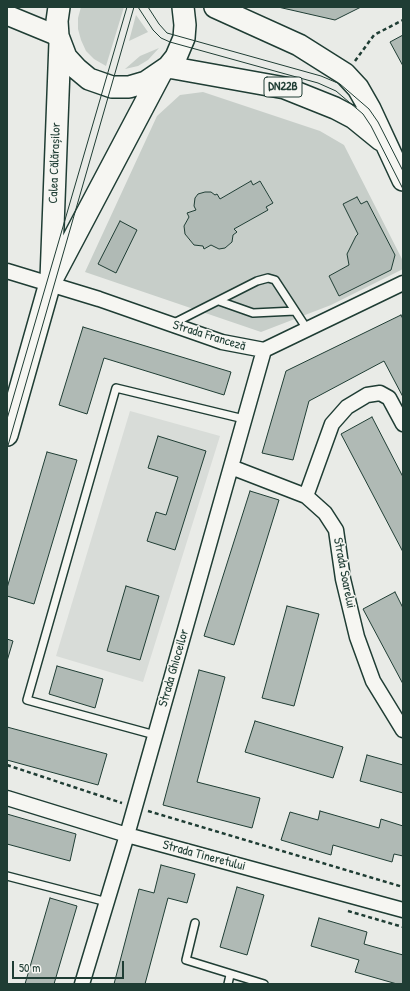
<!DOCTYPE html>
<html>
<head>
<meta charset="utf-8">
<style>
  body { margin:0 }
  #map { position:relative; width:410px; height:991px; overflow:hidden; background:#e9ebe7; font-family:"Patrick Hand",sans-serif }
  canvas { display:block }
  .frame { position:absolute; inset:0; border:8px solid #1f3d34; pointer-events:none }
  .scale { position:absolute; left:12px; top:961px; width:112px; height:18px; box-sizing:border-box; border:2px solid #1f3d34; border-top:0; padding-left:5px; font-size:12px; line-height:14px; white-space:nowrap; color:#1f3d34; -webkit-text-stroke:3px #f6f6f2; paint-order:stroke }
</style>
</head>
<body>
<div id="map">
<canvas width="410" height="991"></canvas>
<div class="frame"></div>
<div class="scale">50 m</div>
</div>
<script>
const ctx = document.querySelector('canvas').getContext('2d');
ctx.lineJoin = 'round';
function fillPath(path, color) { ctx.fillStyle = color; ctx.fill(path, 'evenodd'); }
const poly = rows => new Path2D(rows.map(r => 'M' + r).join(''));
function strokePath(path, color, width, dash) { ctx.strokeStyle = color; ctx.lineWidth = width; ctx.lineCap = dash ? 'butt' : 'round'; ctx.setLineDash(dash || []); ctx.stroke(path); }
function drawText(font, color, halo, rows, align = 'center') {
  ctx.font = font + ' "Patrick Hand",sans-serif'; ctx.lineWidth = 3; ctx.setLineDash([]); ctx.textBaseline = 'middle'; ctx.strokeStyle = halo; ctx.fillStyle = color; for (const [text, x, y, turn = 0] of rows) {
    ctx.save(); ctx.translate(x, y); ctx.rotate((+turn || 0) * Math.PI / 180); ctx.textAlign = isNaN(turn) ? turn : align; if (halo) ctx.strokeText(text, 0, 0); ctx.fillText(text, 0, 0); ctx.restore();
  }
}
fillPath(poly([
  [130,411,220,436,143,682,56,656]
]), '#d8dcd8');
fillPath(poly([
  [81,7,124,7,106,66,94,59,86,51,81,40,78,29,78,18],
  [136,15,148,32,129,41],
  [159,48,148,60,138,66,125,69,140,56],
  [203,92,320,131,344,145,403,261,403,269,331,305,261,332,85,272,157,116,180,95],
  [251,181,253,185,260,181,273,202,266,207,267,210,234,229,236,232,233,235,232,242,225,248,219,249,211,245,204,249,203,246,194,245,185,234,184,226,189,217,187,213,196,210,195,199,198,194,205,192,211,192,220,199],
  [357,197,361,204,367,201,395,255,391,270,340,296,329,276,349,265,347,254,356,236,358,234,343,204]
]), '#c7cec9');
const building = poly([
  [278,7,361,7,335,20,278,7],
  [403,35,403,66,390,42,403,35],
  [251,181,253,185,260,181,273,203,266,207,268,210,234,229,237,232,233,235,232,242,225,248,219,249,211,245,204,249,203,246,194,245,185,234,184,226,189,217,187,213,196,210,194,206,195,198,198,194,205,192,211,192,215,195,217,194,220,199,251,181],
  [357,197,361,204,367,201,395,255,391,270,339,296,329,276,349,265,347,254,356,236,358,234,343,204,357,197],
  [120,221,137,230,116,273,98,264,120,221],
  [401,315,403,319,403,397,384,361,309,401,293,460,262,453,286,371,401,315],
  [83,327,231,372,224,395,104,358,87,414,59,405,83,327],
  [372,417,403,477,403,552,341,434,372,417],
  [158,436,206,451,175,550,147,541,156,512,166,515,178,477,148,468,158,436],
  [47,452,77,460,34,604,7,596,7,588,47,452],
  [250,491,279,500,234,645,204,636,250,491],
  [126,586,159,596,140,660,107,651,126,586],
  [395,592,403,608,403,684,363,609,395,592],
  [287,606,319,614,294,706,262,698,287,606],
  [7,639,13,641,7,661,7,639],
  [57,666,103,679,95,708,49,694,57,666],
  [199,670,225,677,197,782,260,798,252,828,163,805,199,670],
  [255,721,343,747,333,778,245,752,255,721],
  [7,727,107,754,98,785,7,760,7,727],
  [367,755,403,765,403,793,360,781,367,755],
  [320,811,379,828,381,819,403,826,403,856,394,854,392,862,333,845,331,855,281,840,290,812,318,820,320,811],
  [7,814,76,834,70,861,7,844,7,814],
  [161,865,195,874,187,903,168,898,145,984,114,984,139,889,154,893,161,865],
  [237,887,264,895,247,955,220,947,237,887],
  [50,898,77,906,54,984,25,984,50,898],
  [319,918,367,932,364,944,403,955,403,984,397,984,355,972,359,960,311,946,319,918]
]);
fillPath(building, '#b0bab5');
strokePath(building, '#1f3d34', 1);
const lane = poly([
  [219,301,253,313,295,311],
  [172,324,257,281,268,278,275,280,307,329],
  [155,735,27,700,116,388,244,419],
  [7,876,107,902],
  [195,923,186,960,264,984],
  [228,984,230,975]
]);
const street = poly([
  [7,271,99,299,222,342,264,350,403,283],
  [231,467,306,496,325,513,336,530,343,579,357,637,373,681,403,730],
  [306,496,332,424,347,407,367,395,380,393,389,398,403,424],
  [7,798,127,835,403,910],
  [82,984,127,835,264,350]
]);
const secondary = poly([
  [7,15,58,36]
]);
const primary = poly([
  [59,7,57,21,58,36,66,57,77,69,89,79,112,87,129,87,146,82,168,67,176,57,184,38,185,25,183,7],
  [215,7,299,45,345,74,358,88,370,109,403,180],
  [168,67,285,88,335,108,354,118,381,140],
  [51,279,60,42],
  [7,435,50,283,161,73]
]);
strokePath(lane, '#1f3d34', 10);
strokePath(street, '#1f3d34', 17);
strokePath(secondary, '#1f3d34', 22);
strokePath(primary, '#1f3d34', 24);
strokePath(poly([
  [355,61,374,35,403,20],
  [7,765,122,803],
  [148,811,403,887],
  [348,911,403,927]
]), '#1f3d34', 2.5, [4, 3]);
strokePath(lane, '#f6f6f2', 7);
strokePath(street, '#f6f6f2', 14);
strokePath(secondary, '#f6f6f2', 19);
strokePath(primary, '#f6f6f2', 21);
strokePath(poly([
  [138,7,153,30,161,38,170,42,318,83,336,91,363,114,371,126,403,189],
  [148,7,159,24,167,33,321,76,340,84,369,109,378,122,403,171],
  [7,419,127,7],
  [7,449,134,7]
]), '#1f3d34', 1);
for (const [x, y, w] of [
  [283,87,38]
]) { const box = new Path2D(); box.roundRect(x - w / 2, y - 10, w, 20, 3); ctx.fillStyle = '#f6f6f2'; ctx.fill(box); strokePath(box, '#1f3d34', 1); }
drawText('bold 12px', '#1f3d34', null, [
  ["DN22B",283,87]
]);
drawText('13px', '#1f3d34', '#f6f6f2', [
  ["Calea Călărașilor",55,163,-88],
  ["Strada Franceză",209,336,17],
  ["Strada Soarelui",344,573,79],
  ["Strada Ghioceilor",174,668,-74],
  ["Strada Tineretului",204,856,15]
]);
</script>
</body>
</html>
